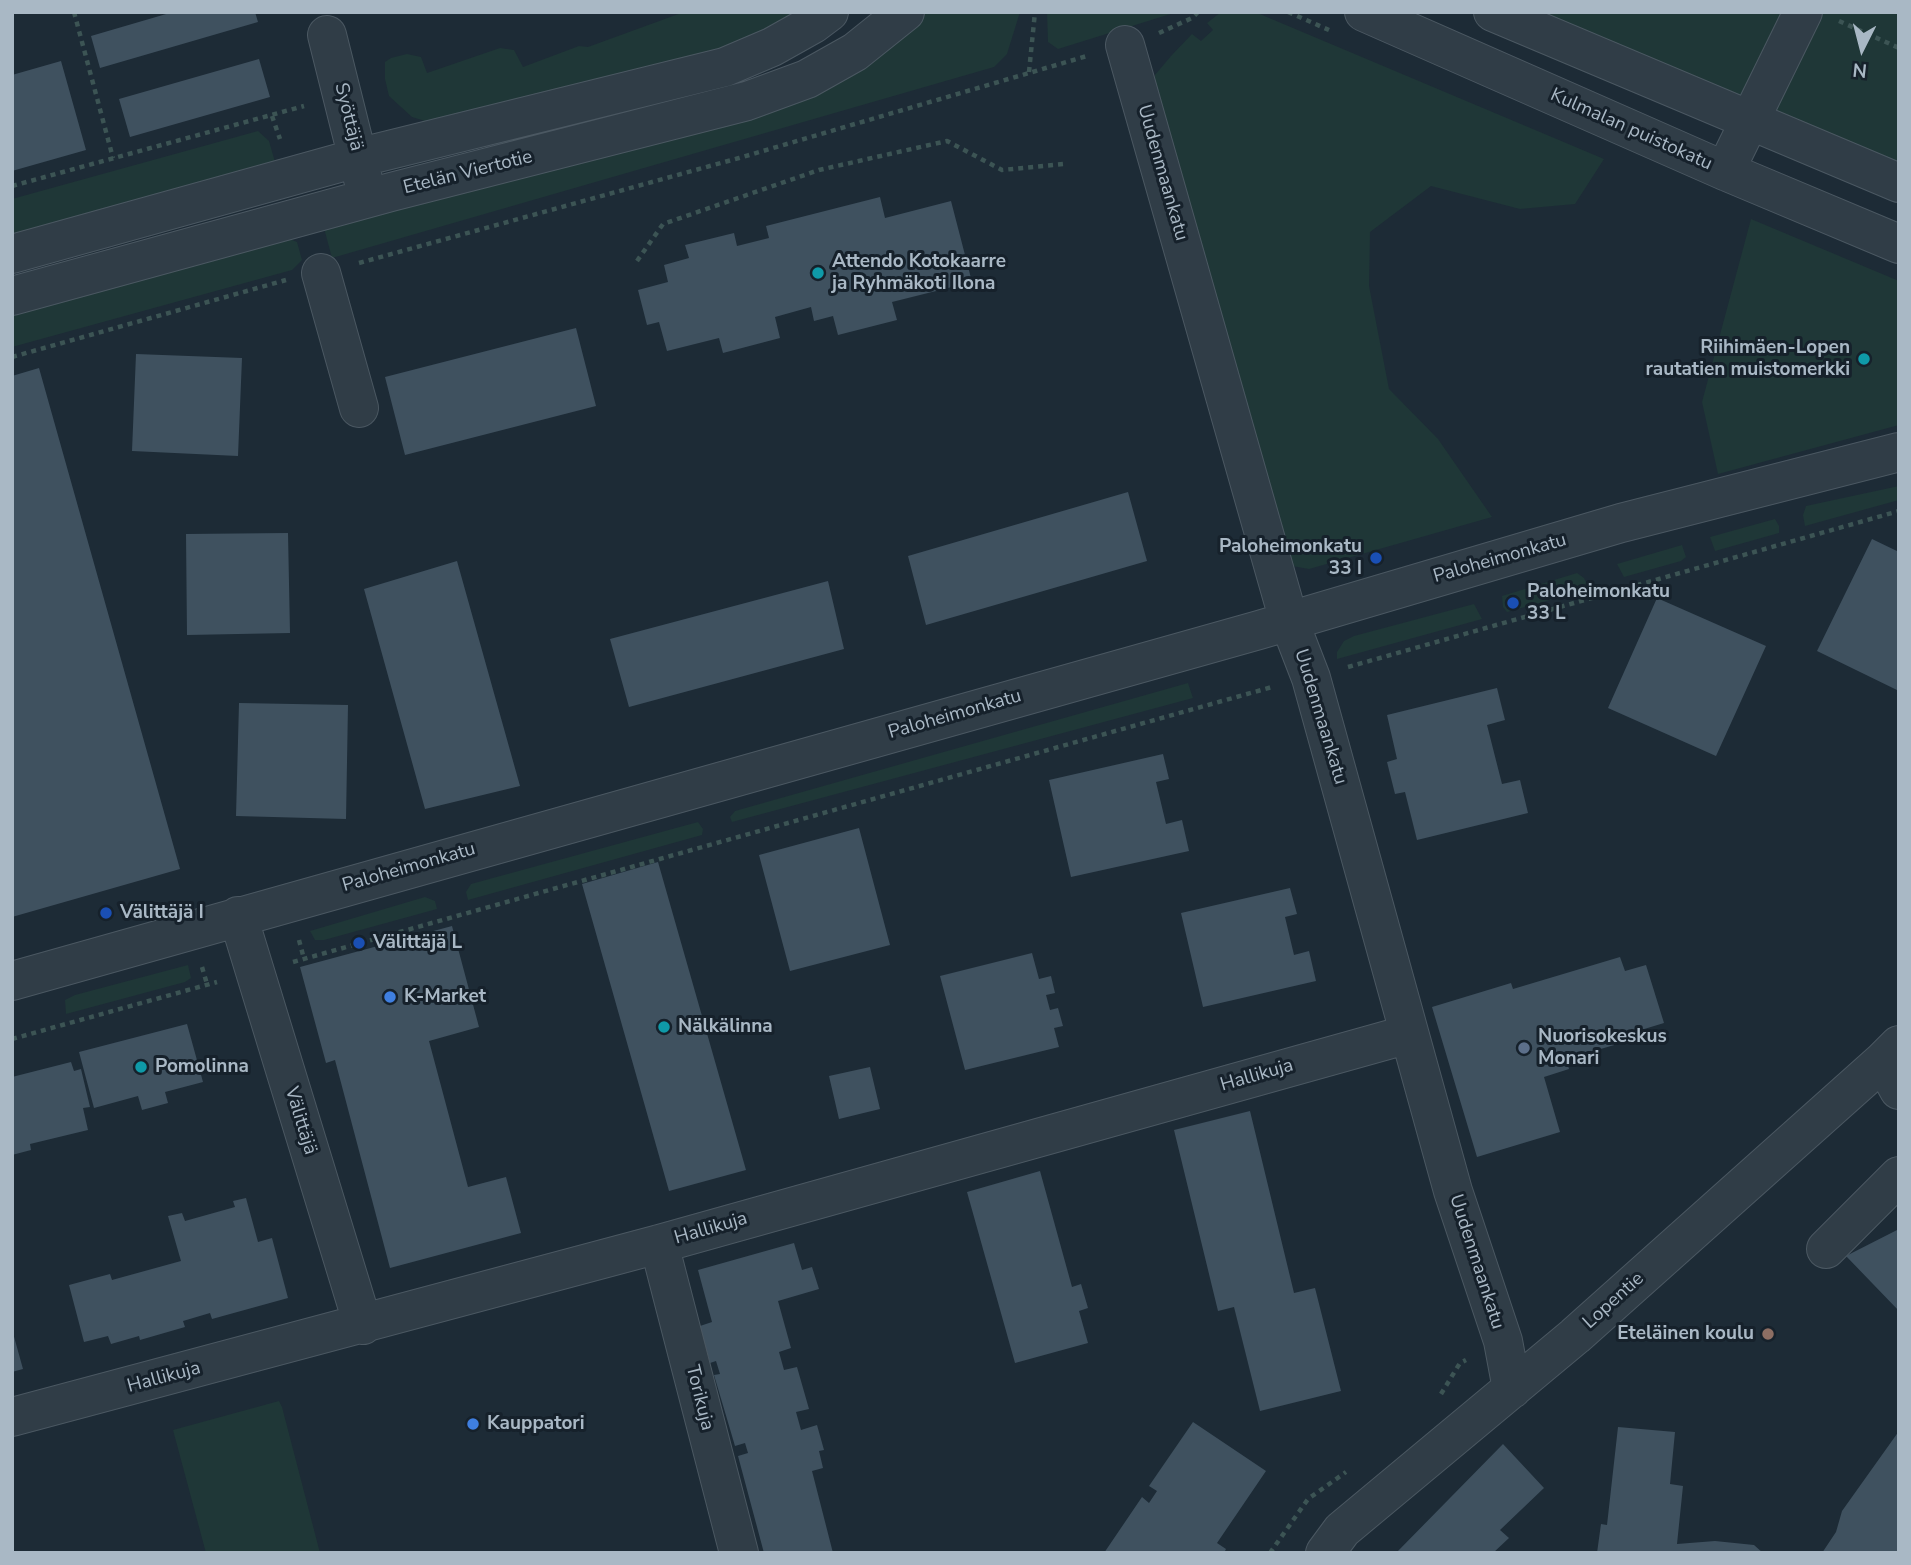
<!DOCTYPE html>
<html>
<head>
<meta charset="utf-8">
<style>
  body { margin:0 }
  #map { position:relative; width:1911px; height:1565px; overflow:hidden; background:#1d2b36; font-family:"Nunito Sans",sans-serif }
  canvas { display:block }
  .frame { position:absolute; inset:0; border:14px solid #a9b8c5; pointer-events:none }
  .north { position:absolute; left:1827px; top:14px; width:70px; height:70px; -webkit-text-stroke:5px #16212b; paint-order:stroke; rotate:186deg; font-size:19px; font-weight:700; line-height:28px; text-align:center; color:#a9b8c5 }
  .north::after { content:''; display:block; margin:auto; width:24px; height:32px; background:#a9b8c5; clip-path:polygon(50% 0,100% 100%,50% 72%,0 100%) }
</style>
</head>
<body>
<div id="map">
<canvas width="1911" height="1565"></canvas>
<div class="frame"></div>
<div class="north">N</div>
</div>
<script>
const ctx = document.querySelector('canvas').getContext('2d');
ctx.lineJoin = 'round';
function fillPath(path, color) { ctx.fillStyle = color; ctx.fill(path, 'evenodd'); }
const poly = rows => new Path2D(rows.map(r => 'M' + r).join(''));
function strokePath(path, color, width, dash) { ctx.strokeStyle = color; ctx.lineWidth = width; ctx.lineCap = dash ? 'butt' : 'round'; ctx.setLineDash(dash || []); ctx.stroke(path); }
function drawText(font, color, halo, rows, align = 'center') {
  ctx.font = font + ' "Nunito Sans",sans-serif'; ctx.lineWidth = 6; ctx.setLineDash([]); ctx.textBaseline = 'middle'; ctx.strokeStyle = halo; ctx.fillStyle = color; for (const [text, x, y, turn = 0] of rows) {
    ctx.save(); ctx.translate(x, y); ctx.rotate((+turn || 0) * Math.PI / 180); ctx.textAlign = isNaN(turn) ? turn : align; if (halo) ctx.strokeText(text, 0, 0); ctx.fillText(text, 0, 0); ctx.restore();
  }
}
fillPath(poly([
  [684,12,810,12,750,43,449,121,425,121,412,117,389,96,385,79,385,62,391,58,407,54,421,57,427,73,500,48,514,50,523,67,579,46,588,47],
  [927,12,1020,12,1007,54,994,67,332,258,324,228,755,111,922,18],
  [1047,12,1177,12,1058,49,1048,42],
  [1221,12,1255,12,1604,159,1575,204,1520,209,1431,186,1370,232,1369,286,1389,389,1438,439,1492,517,1309,569,1292,566,1153,91,1155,75,1171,56,1192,34,1201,41,1213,30,1207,23],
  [1534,12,1899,12,1899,167],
  [258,131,269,141,275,162,12,238,12,199],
  [1751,219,1899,281,1899,425,1718,474,1702,402],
  [287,238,297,242,302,260,292,270,12,347,12,315],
  [1899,486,1899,500,1805,526,1803,515,1806,506],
  [1775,519,1779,526,1779,533,1715,551,1710,537],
  [1682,545,1686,557,1681,561,1624,577,1617,564],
  [1577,573,1584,578,1589,589,1507,612,1503,607,1502,596],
  [1474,604,1482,619,1337,659,1337,652,1344,641,1354,636],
  [1188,683,1193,698,732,822,730,817,735,811],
  [698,822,703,829,702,835,468,900,466,892,471,884],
  [425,897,435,901,437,909,324,940,315,940,310,931],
  [188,965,191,978,185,982,66,1014,65,1000,75,995],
  [279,1401,282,1407,320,1553,206,1553,173,1430]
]), '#1f3737');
fillPath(poly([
  [173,12,255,12,258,22,100,68,91,36],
  [259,59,270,97,130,137,119,99],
  [61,61,86,150,12,171,12,75],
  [880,197,885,218,951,201,972,282,892,302,897,320,838,335,833,316,814,321,811,307,775,317,780,338,723,353,719,338,667,351,659,322,647,325,638,290,668,282,664,265,689,258,685,245,734,233,737,246,769,238,766,226],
  [576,328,596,406,405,455,385,377],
  [136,354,242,358,238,456,132,451],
  [39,368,180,869,12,917,12,376],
  [1128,492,1147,561,926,625,908,556],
  [288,533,290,633,187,635,186,534],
  [1872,539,1899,552,1899,691,1817,651],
  [457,561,520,786,425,809,364,589],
  [828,581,844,649,629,707,610,639],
  [1657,598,1766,646,1716,756,1608,708],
  [1497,688,1505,720,1487,725,1502,784,1520,780,1528,813,1417,840,1405,792,1395,794,1387,762,1397,759,1387,715],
  [239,703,348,705,346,819,236,816],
  [1163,754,1169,779,1156,782,1166,824,1182,820,1189,851,1071,877,1049,780],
  [859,828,890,945,790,971,759,855],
  [658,862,746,1170,669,1191,582,884],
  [1290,888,1297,914,1285,917,1294,955,1309,951,1316,981,1203,1007,1181,913],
  [452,926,479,1027,429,1041,468,1187,506,1177,521,1233,390,1268,335,1060,326,1063,300,967],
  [1032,953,1039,979,1051,976,1055,993,1046,995,1050,1010,1058,1008,1063,1026,1054,1028,1059,1047,965,1070,940,976],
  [1620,957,1625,971,1646,965,1664,1023,1641,1030,1642,1037,1566,1059,1569,1069,1544,1077,1560,1132,1477,1157,1432,1007,1511,983,1513,989],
  [187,1024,203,1082,165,1092,168,1103,142,1110,138,1096,94,1108,79,1052],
  [71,1062,74,1071,81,1069,90,1107,83,1108,88,1130,30,1144,31,1150,12,1155,12,1077],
  [870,1067,880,1109,839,1119,829,1076],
  [1250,1111,1294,1293,1315,1288,1341,1391,1260,1411,1234,1307,1218,1311,1174,1130],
  [1040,1171,1072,1287,1081,1284,1088,1308,1079,1311,1088,1343,1015,1363,967,1192],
  [246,1198,258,1242,272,1238,288,1298,212,1319,210,1313,183,1321,185,1327,140,1340,139,1336,111,1344,108,1336,84,1342,69,1285,110,1274,112,1280,181,1261,168,1216,182,1213,185,1221,235,1207,233,1201],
  [1899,1229,1899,1311,1846,1256],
  [794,1243,802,1270,812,1267,819,1289,778,1301,791,1348,779,1352,784,1370,797,1367,809,1409,796,1412,801,1430,817,1425,824,1450,819,1451,823,1468,812,1471,833,1553,764,1553,738,1456,748,1453,745,1443,735,1446,714,1375,720,1374,716,1361,710,1363,700,1326,712,1322,698,1270],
  [13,1333,23,1369,12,1372,12,1334],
  [1193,1422,1266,1471,1217,1543,1226,1549,1224,1553,1104,1553,1142,1497,1149,1503,1157,1491,1149,1486],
  [1618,1427,1675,1432,1670,1484,1683,1486,1677,1544,1715,1541,1754,1545,1763,1553,1597,1553,1601,1524,1607,1525],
  [1899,1431,1899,1553,1822,1553,1836,1532,1842,1511],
  [1503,1444,1544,1488,1500,1530,1509,1538,1493,1553,1396,1553]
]), '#3f515f');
const minor = poly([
  [1364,12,1725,171,1899,244],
  [1493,12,1899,183],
  [327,35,364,183],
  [1125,45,1289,621,1311,678,1453,1191,1503,1341,1512,1389],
  [1725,171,1803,12],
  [12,254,357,158,725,67,772,47,813,24,829,12],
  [321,273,359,408],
  [12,296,391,192,747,101,807,79,855,52,905,12],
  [238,916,363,1325],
  [12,981,1259,630,1621,523,1899,452],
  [1883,1061,1899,1090],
  [659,1244,739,1553],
  [1826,1249,1899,1176],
  [12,1417,659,1244,1409,1034],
  [1325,1553,1342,1530,1575,1336,1883,1061,1899,1045]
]);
strokePath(minor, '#4b5862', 40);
strokePath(poly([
  [74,12,113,158],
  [1288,12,1329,30],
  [1839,21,1899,48],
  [1159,33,1192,18,1198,12],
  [1029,72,1035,12],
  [272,116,280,139],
  [12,186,304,106],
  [637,261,663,224,819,170,947,141,1002,170,1063,164],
  [359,263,739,158,1087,56],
  [12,357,286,280],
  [1348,667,1899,511],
  [299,940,304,959],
  [293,962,1272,687],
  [202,967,207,984],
  [12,1039,217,982],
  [1441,1394,1460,1363,1466,1360],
  [1270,1553,1308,1499,1346,1472]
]), '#3c5454', 4.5, [5, 5]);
strokePath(minor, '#303d47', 38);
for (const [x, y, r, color] of [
  [818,273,7,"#0f9aa8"],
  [1864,359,7,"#0f9aa8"],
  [1376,558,7,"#1a4fb4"],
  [1513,603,7,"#1a4fb4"],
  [106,913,7,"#1a4fb4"],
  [359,943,7,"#1a4fb4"],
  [390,997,7,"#3f7fe0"],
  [664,1027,7,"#0f9aa8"],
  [1524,1048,7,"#5c6f8a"],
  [141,1067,7,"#0f9aa8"],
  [1768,1334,7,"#8d6e63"],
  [473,1424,7,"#3f7fe0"]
]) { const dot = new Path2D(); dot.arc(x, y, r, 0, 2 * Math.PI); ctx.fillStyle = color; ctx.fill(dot); strokePath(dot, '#16212b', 2.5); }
drawText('19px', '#a9b8c5', '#16212b', [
  ["Syöttäjä",348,117,76],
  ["Kulmalan puistokatu",1631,130,24],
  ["Etelän Viertotie",468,173,-14],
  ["Uudenmaankatu",1162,173,74],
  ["Paloheimonkatu",1500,559,-16],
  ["Paloheimonkatu",955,715,-16],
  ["Uudenmaankatu",1320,717,73],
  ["Paloheimonkatu",409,868,-16],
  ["Hallikuja",1257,1076,-16],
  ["Välittäjä",300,1121,73],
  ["Hallikuja",711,1229,-16],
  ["Uudenmaankatu",1476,1262,72],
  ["Lopentie",1614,1301,-42],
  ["Hallikuja",164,1378,-15],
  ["Torikuja",699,1398,76]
]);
drawText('bold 19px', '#a9b8c5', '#16212b', [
  ["Attendo Kotokaarre",832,262],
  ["ja Ryhmäkoti Ilona",832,284],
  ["Riihimäen-Lopen",1850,348,"right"],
  ["rautatien muistomerkki",1850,370,"right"],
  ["Paloheimonkatu",1362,547,"right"],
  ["33 I",1362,569,"right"],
  ["Paloheimonkatu",1527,592],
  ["33 L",1527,614],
  ["Välittäjä I",120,913],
  ["Välittäjä L",373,943],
  ["K-Market",404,997],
  ["Nälkälinna",678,1027],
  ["Nuorisokeskus",1538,1037],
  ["Monari",1538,1059],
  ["Pomolinna",155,1067],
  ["Eteläinen koulu",1754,1334,"right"],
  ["Kauppatori",487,1424]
], 'left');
</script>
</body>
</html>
